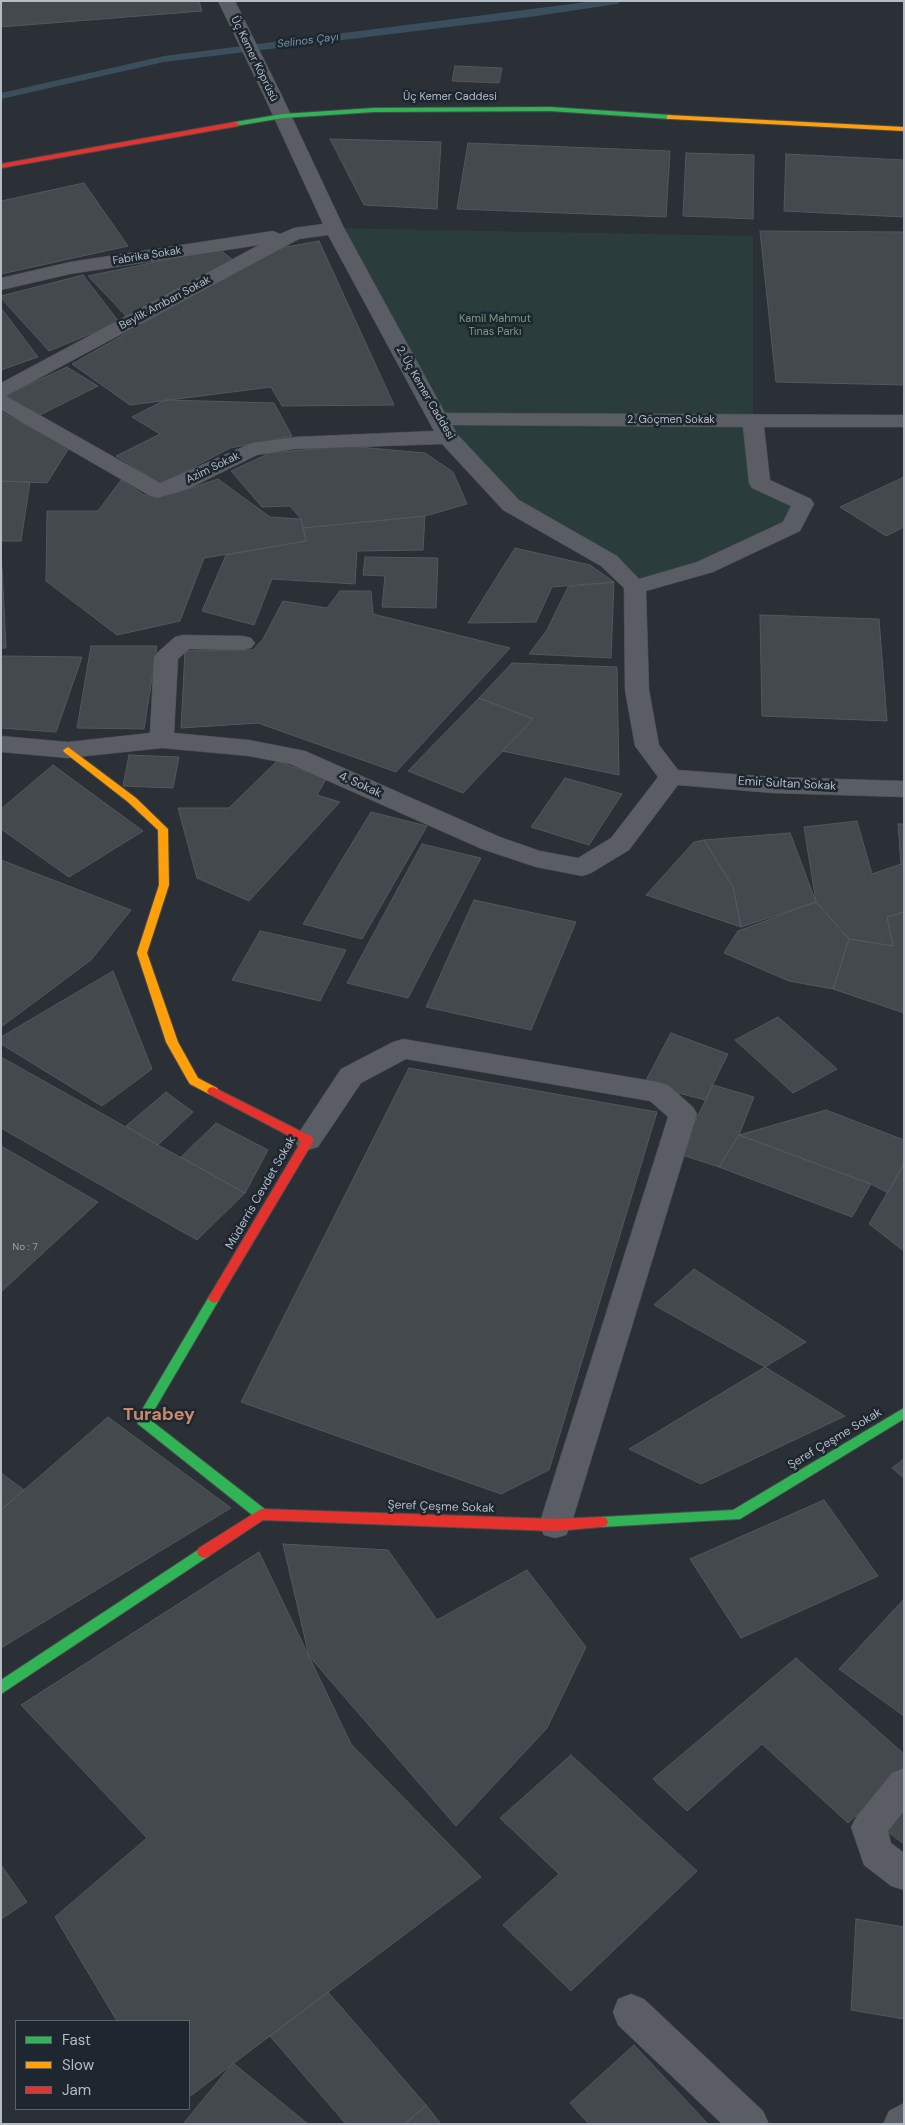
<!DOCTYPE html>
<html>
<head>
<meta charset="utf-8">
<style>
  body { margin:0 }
  #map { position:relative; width:905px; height:2125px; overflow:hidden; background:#2a3035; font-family:"DM Sans",sans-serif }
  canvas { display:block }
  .frame { position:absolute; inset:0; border:2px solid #b4bdc6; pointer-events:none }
  .legend { position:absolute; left:15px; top:2020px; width:175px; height:90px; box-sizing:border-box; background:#1e2730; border:1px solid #5a636c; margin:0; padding:6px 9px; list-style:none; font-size:15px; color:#b4bdc6 }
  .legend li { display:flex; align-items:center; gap:10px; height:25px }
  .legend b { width:25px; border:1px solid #5a636c }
</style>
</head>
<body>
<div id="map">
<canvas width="905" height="2125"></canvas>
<div class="frame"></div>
<ul class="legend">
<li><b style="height:6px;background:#30b455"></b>Fast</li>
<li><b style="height:6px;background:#ff9f0a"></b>Slow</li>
<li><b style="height:6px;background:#e5322d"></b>Jam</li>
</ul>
</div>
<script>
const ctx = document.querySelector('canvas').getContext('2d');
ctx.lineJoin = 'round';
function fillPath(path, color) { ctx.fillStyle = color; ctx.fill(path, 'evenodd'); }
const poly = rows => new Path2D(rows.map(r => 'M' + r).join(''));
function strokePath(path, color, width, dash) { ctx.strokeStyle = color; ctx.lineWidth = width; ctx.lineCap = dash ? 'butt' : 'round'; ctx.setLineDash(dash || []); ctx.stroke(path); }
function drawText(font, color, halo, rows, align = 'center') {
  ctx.font = font + ' "DM Sans",sans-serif'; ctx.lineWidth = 5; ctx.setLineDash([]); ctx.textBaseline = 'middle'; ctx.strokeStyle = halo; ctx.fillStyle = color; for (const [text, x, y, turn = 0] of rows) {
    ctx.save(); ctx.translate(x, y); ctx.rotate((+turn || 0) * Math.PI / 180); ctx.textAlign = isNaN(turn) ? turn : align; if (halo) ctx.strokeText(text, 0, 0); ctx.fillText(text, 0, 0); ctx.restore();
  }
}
fillPath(poly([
  [334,228,753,236,753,421,760,483,803,504,792,526,635,587,511,505,448,437]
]), '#2a3d3c');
fillPath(poly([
  [594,1,622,1,617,4,530,17,164,62,1,99,1,93,164,56,594,1]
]), '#3a4e5e');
const building = poly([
  [1,1,199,1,202,11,1,27,1,1],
  [455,66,502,68,499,83,452,81,455,66],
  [330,139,441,142,437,209,364,205,330,139],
  [468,143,670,151,666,217,457,209,468,143],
  [686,153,754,155,753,219,683,216,686,153],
  [786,154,904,160,904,217,784,211,786,154],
  [84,183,128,246,1,274,1,201,84,183],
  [760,231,904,232,904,385,776,382,760,231],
  [319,241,394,405,282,406,271,387,130,405,72,364,275,249,319,241],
  [219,249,233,260,127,317,88,276,219,249],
  [83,275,119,322,49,351,1,298,1,296,83,275],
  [1,308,38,357,1,370,1,308],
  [67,367,98,386,38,416,6,395,67,367],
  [165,400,274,403,292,436,230,448,161,484,116,456,160,434,132,417,165,400],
  [1,412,69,448,47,483,1,481,1,412],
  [347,446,425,453,453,472,467,504,425,516,303,528,301,519,290,506,262,507,231,471,270,453,347,446],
  [904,477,904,527,886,536,840,507,904,477],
  [218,479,270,517,301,519,306,541,204,558,180,621,117,635,46,581,47,511,98,511,121,480,144,495,173,494,218,479],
  [1,481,30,482,21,541,1,541,1,481],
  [425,516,423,550,357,551,355,584,272,579,254,625,202,611,226,555,306,541,303,528,425,516],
  [515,548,590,565,614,582,552,587,536,622,468,623,515,548],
  [365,557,438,558,436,608,382,607,385,576,363,575,365,557],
  [1,567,2,567,6,648,1,648,1,567],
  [614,582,611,658,529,654,547,630,568,587,614,582],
  [340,591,371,591,373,614,510,648,396,772,258,723,181,728,185,651,253,650,263,639,283,601,327,608,340,591],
  [760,615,879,619,887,721,762,716,760,615],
  [91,646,157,646,144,729,77,728,91,646],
  [1,656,82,657,56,732,1,728,1,656],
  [512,663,617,667,619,775,502,751,533,719,479,698,512,663],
  [479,698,533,719,463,793,408,771,479,698],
  [129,755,179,757,173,788,123,786,129,755],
  [277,761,326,779,317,795,340,802,249,901,197,878,178,808,229,808,277,761],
  [53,765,143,831,69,877,1,829,1,809,53,765],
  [565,778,622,794,589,845,531,827,565,778],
  [371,812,427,826,362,939,303,924,371,812],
  [857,821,872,874,901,864,904,868,904,912,887,917,893,946,849,939,816,902,804,827,857,821],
  [898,824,904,824,904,864,901,864,898,824],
  [790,833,816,902,741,927,733,887,704,840,790,833],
  [704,840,733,887,741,927,646,895,694,842,704,840],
  [422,844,481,858,408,998,347,983,422,844],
  [1,860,131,910,91,960,1,1027,1,860],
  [474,900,576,922,531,1030,426,1007,474,900],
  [816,902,849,939,833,989,789,981,724,953,738,931,816,902],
  [904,912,904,1013,833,989,849,939,893,946,887,917,904,912],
  [260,931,346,950,320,1001,232,980,260,931],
  [113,971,152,1069,102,1106,1,1044,1,1037,113,971],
  [778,1017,837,1069,793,1093,735,1040,778,1017],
  [671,1033,728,1054,705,1100,644,1084,671,1033],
  [1,1057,158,1145,245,1193,197,1240,1,1128,1,1057],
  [409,1068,657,1112,549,1470,501,1494,241,1402,409,1068],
  [713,1085,754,1097,739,1135,719,1167,679,1154,713,1085],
  [166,1092,193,1112,158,1145,126,1126,166,1092],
  [826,1110,904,1140,904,1164,888,1193,871,1184,739,1135,826,1110],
  [216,1123,268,1150,245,1193,181,1157,216,1123],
  [739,1135,871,1184,852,1217,719,1167,739,1135],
  [1,1146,98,1202,1,1292,1,1146],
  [904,1164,904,1251,869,1224,904,1164],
  [694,1269,806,1342,765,1367,654,1305,694,1269],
  [765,1367,845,1416,701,1484,629,1449,765,1367],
  [108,1417,231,1508,1,1648,1,1510,108,1417],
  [904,1459,904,1478,892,1468,904,1459],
  [1,1473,24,1490,1,1510,1,1473],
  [824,1500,878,1576,741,1638,690,1559,824,1500],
  [283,1544,388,1550,437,1620,527,1570,586,1647,547,1728,456,1826,309,1656,283,1544],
  [259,1552,351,1744,481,1877,189,2097,189,2021,117,2021,55,1917,147,1838,21,1705,259,1552],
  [904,1599,904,1716,839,1669,904,1599],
  [796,1658,904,1754,904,1772,848,1823,762,1744,687,1811,653,1779,796,1658],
  [571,1755,697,1871,571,1991,503,1925,559,1874,500,1818,571,1755],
  [904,1805,904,1844,884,1829,904,1805],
  [1,1865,27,1902,1,1919,1,1865],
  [856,1919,904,1927,904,2019,851,2010,856,1919],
  [328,1992,426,2105,405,2124,346,2124,270,2036,328,1992],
  [634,2045,708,2124,589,2124,570,2103,634,2045],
  [233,2063,308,2124,183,2124,233,2063],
  [426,2105,441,2124,405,2124,426,2105]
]);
fillPath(building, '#43494d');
strokePath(building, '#52585d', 1);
const street = poly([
  [218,1,235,1,282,96,344,228,445,413,904,415,904,427,764,427,770,480,811,499,814,504,800,531,713,572,646,591,649,690,659,745,678,770,773,777,904,781,904,797,773,793,678,785,629,850,591,873,582,876,536,867,482,849,290,764,249,756,162,748,68,758,1,752,1,736,68,742,150,733,154,657,158,652,175,637,183,635,243,636,251,638,255,643,251,648,243,650,189,649,178,659,174,733,249,740,305,751,500,837,540,851,578,858,611,838,658,777,635,746,625,690,624,588,601,566,503,510,442,444,295,449,257,455,188,489,158,498,150,496,1,410,1,383,259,245,70,274,1,290,1,278,70,262,273,231,280,234,294,228,323,224,264,96,218,1],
  [328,235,434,431,295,437,252,443,160,483,6,396,299,239,328,235],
  [452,425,743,427,749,483,752,488,791,506,783,522,697,562,639,579,617,556,519,500,457,434,452,425],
  [403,1039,658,1082,668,1085,693,1107,697,1114,571,1525,566,1535,555,1538,544,1535,539,1525,668,1117,650,1101,406,1059,361,1083,318,1147,308,1150,298,1147,294,1140,341,1069,393,1042,403,1039],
  [904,1768,904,1811,888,1831,891,1843,904,1853,904,1890,891,1886,864,1865,851,1827,857,1816,892,1773,904,1768],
  [631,1994,644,1999,763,2111,769,2124,722,2124,618,2025,613,2012,618,1999,631,1994],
  [904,2103,904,2124,883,2124,889,2111,904,2103]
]);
const fast = poly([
  [550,107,670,115,674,117,670,119,550,111,374,112,283,118,235,126,231,124,235,122,283,114,374,108,550,107],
  [214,1293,218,1295,220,1298,149,1419,266,1510,268,1514,266,1518,261,1519,256,1518,138,1424,136,1420,210,1295,214,1293],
  [904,1408,904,1419,740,1519,601,1527,596,1526,594,1522,596,1518,601,1517,733,1510,904,1408],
  [204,1546,209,1548,211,1552,209,1556,1,1694,1,1680,204,1546]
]);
const slow = poly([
  [667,115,904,127,904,131,670,119,667,119,667,115],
  [68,747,136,798,168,829,169,885,147,953,178,1042,198,1078,217,1088,219,1091,217,1094,209,1094,190,1084,188,1081,166,1042,137,953,159,885,158,830,128,802,64,752,63,750,68,747]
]);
const jam = poly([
  [235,122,239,124,238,126,1,168,1,164,235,122],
  [213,1087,312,1137,314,1140,218,1301,214,1303,210,1301,208,1298,210,1295,301,1142,209,1094,207,1091,209,1088,213,1087],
  [261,1509,555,1519,601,1517,606,1518,608,1522,606,1526,601,1527,555,1531,263,1520,209,1556,204,1558,199,1556,197,1552,199,1548,261,1509]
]);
strokePath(street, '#484c50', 1);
strokePath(fast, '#484c50', 2);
strokePath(slow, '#484c50', 2);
strokePath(jam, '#484c50', 2);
fillPath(street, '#5a5e64');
fillPath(fast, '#30b455');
fillPath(slow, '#ff9f0a');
fillPath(jam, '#e5322d');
drawText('10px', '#98a0a8', null, [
  ["No : 7",25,1247]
]);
drawText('italic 11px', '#7792a7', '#1e2730', [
  ["Selinos Çayı",308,41,-7]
]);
drawText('11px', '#b4bdc6', '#1e2730', [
  ["Üç Kemer Köprüsü",254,59,64],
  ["Üç Kemer Caddesi",450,97],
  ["Fabrika Sokak",147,256,-9],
  ["Beylik Ambarı Sokak",165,303,-28],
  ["2. Üç Kemer Caddesi",425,393,60],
  ["2. Göçmen Sokak",671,420],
  ["Azim Sokak",213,468,-26]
]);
drawText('11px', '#749a79', '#1e2730', [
  ["Kamil Mahmut",495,319],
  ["Tınas Parkı",495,332]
]);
drawText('12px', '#b4bdc6', '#1e2730', [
  ["Emir Sultan Sokak",787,784,3],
  ["4. Sokak",360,785,24],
  ["Müderris Cevdet Sokak",261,1193,-60],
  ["Şeref Çeşme Sokak",835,1439,-31],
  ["Şeref Çeşme Sokak",441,1507,2]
]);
drawText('bold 18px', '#cb896b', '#1e2730', [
  ["Turabey",159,1415]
]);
</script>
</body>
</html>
